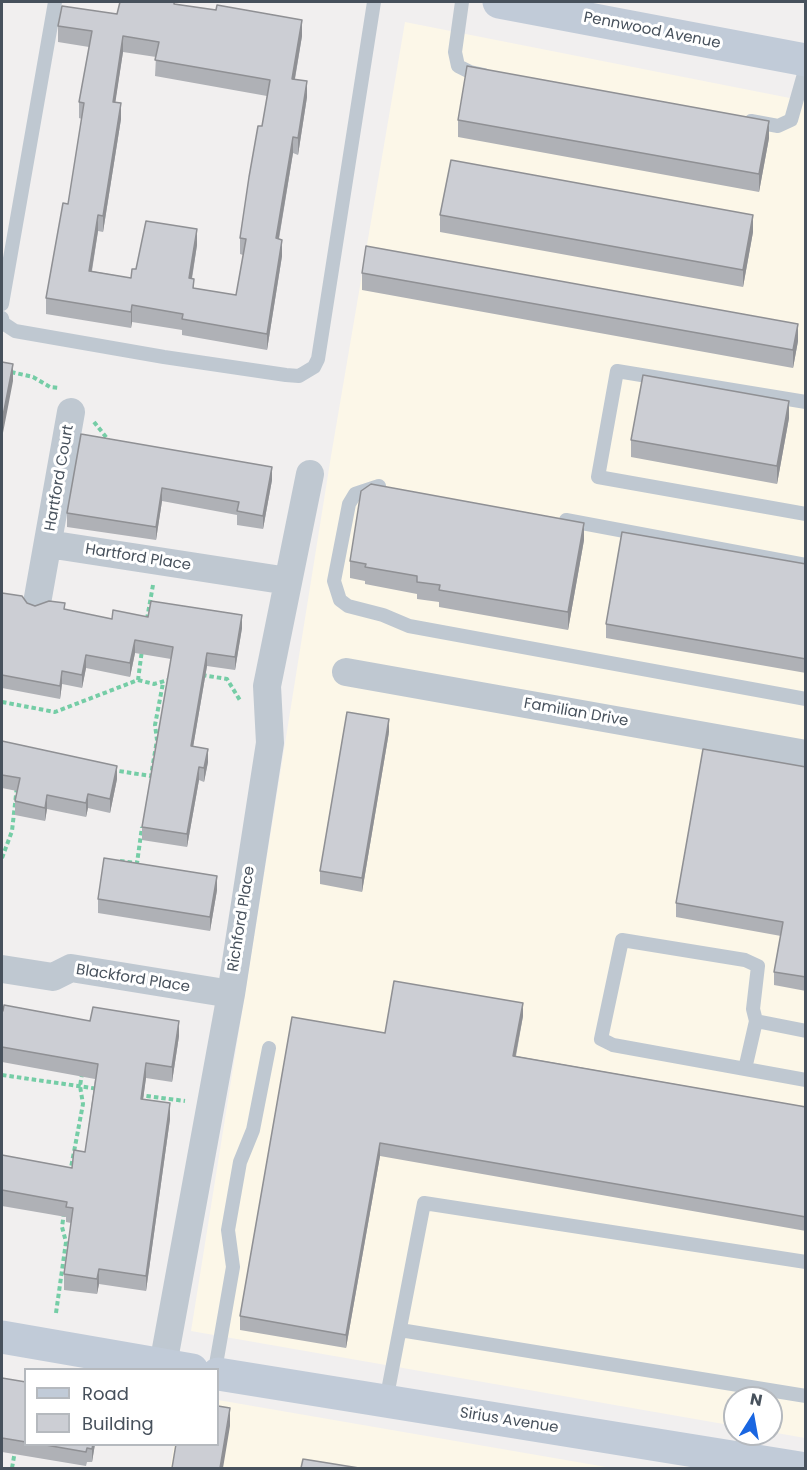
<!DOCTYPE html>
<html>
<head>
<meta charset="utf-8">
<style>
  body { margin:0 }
  #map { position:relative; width:807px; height:1470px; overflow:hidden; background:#f1efef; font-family:Poppins,sans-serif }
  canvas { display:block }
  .frame { position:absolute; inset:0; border:3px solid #47515c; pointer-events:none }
  .legend { position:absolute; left:24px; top:1368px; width:195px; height:78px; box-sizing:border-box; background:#fff; border:2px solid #b5b9be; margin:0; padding:8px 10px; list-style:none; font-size:18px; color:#47515c }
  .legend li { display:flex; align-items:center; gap:12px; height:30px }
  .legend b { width:30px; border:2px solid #b5b9be }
  .north { position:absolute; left:723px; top:1386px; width:60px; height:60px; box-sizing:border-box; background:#fff; border:2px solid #b5b9be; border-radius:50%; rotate:11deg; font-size:16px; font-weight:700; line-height:24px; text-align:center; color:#47515c }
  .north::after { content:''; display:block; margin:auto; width:21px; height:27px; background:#1966e1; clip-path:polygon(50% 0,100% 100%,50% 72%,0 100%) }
</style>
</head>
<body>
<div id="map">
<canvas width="807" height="1470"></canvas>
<div class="frame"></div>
<ul class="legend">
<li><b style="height:8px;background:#c1cbd8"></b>Road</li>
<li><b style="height:16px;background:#ccced4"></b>Building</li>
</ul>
<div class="north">N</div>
</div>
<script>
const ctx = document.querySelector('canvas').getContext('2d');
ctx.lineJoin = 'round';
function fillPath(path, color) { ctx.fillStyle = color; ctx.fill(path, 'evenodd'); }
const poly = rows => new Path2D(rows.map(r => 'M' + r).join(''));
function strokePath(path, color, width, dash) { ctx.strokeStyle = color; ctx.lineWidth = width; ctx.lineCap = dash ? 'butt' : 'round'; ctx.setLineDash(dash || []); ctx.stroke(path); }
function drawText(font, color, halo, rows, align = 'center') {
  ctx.font = font + ' Poppins,sans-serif'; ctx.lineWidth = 6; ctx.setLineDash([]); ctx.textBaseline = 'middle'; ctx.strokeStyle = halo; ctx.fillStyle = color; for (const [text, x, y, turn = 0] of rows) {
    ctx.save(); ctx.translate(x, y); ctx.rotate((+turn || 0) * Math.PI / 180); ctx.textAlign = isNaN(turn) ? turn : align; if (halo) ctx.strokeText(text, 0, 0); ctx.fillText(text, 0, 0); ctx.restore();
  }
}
fillPath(poly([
  [405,22,805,101,805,1438,771,1432,771,1398,735,1398,735,1426,191,1331,331,456],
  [218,1400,612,1468,170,1468,174,1445,218,1444]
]), '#fcf7e8');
strokePath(poly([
  [11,372,33,377,50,387,60,388],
  [94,422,110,442],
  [147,619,153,585],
  [202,675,227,679,241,702],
  [138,680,154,684,172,679],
  [2,702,55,712,138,680,142,650],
  [112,770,151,776,157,740,155,725,163,683],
  [2,858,12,831,17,786],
  [120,861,137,863,142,827],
  [2,1075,99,1089],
  [139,1095,185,1101],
  [70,1173,83,1104,80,1086,82,1074],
  [56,1313,66,1242,62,1227,64,1213],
  [12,1468,15,1451]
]), '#75cda6', 4, [4.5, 3]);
strokePath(poly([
  [462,2,455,52,458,66,470,72,484,75],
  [751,121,778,126,791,120,806,67],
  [2,304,55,2],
  [2,318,3,323,15,331,164,357,286,375,299,376,314,367,318,359,374,2],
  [806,402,617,371,598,477,806,514],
  [379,486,355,494,349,504,334,581,340,600,348,606,383,615,409,626,806,699],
  [566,520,806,565],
  [806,1031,756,1021,753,1009,758,966,745,960,622,940,601,1039,613,1045,806,1080],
  [745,1069,756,1021],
  [400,1330,806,1396],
  [215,1370,233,1267,228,1230,240,1162,253,1130,269,1048],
  [386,1401,424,1203,806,1262]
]), '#bfc8d1', 14);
strokePath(poly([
  [48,544,288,581],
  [37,603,71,412],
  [346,672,806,754],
  [2,969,53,977,71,968,231,994],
  [163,1365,231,994,270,743,267,686,310,474]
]), '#bfc8d1', 28);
strokePath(poly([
  [499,2,806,60],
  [2,1337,192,1370],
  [218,1374,800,1468]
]), '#c1cbd8', 33);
fillPath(poly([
  [175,2,175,4,302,36,295,79,307,97,298,155,293,153,279,239,282,256,267,350,182,335,182,330,132,322,131,328,46,314,46,298,68,204,82,119,79,118,79,102,89,47,58,42,58,26,117,14],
  [123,52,156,57,155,76,267,96,262,126,240,238,240,254,243,255,236,295,194,288,192,279,197,245,136,269,131,278,92,271,98,231,103,232,121,119,115,102],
  [458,120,769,138,759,192,458,137],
  [440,215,753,232,743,287,440,232],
  [362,273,798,341,793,368,362,290],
  [789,418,777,484,631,457,631,440],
  [81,434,272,480,263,529,237,525,237,515,162,501,156,540,67,527,67,513],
  [584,540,568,630,439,607,439,602,417,599,417,594,365,584,365,581,350,578,350,561],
  [806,564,806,673,606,638,606,624],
  [2,593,35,606,65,610,112,619,148,617,242,628,235,670,207,666,193,747,208,762,204,782,199,780,187,847,142,840,142,827,171,659,135,653,130,677,86,668,82,688,62,684,60,699,2,688],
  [389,732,362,892,320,884,320,871],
  [2,741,117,779,110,813,88,808,86,817,47,809,45,821,15,815,15,801,17,791,2,788],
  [806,767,806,991,774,985,774,972,781,936,676,917,676,903],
  [217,890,210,931,98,913,98,899],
  [2,1011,179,1036,172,1082,146,1078,143,1099,170,1119,146,1291,99,1284,97,1294,64,1290,64,1274,71,1223,66,1222,66,1217,2,1206,2,1155,72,1168,85,1152,95,1079,2,1062],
  [523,1016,516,1056,806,1107,806,1231,380,1156,346,1348,240,1330,240,1316,385,1033],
  [2,1378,26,1382,26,1444,95,1444,92,1462,87,1462,86,1466,2,1452]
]), '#afb1b6');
fillPath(poly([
  [302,20,302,36,292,95,292,79],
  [123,36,123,52,113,118,113,102],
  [307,81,307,97,298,155,298,138],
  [121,103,121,119,103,232,103,216],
  [769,121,769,138,759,192,759,174],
  [293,137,293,153,276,255,276,238],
  [98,215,98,231,89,287,89,271],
  [753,215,753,232,743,287,743,270],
  [197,229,197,245,189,295,189,278],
  [282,240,282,256,267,350,267,334],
  [132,305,132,322,131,328,131,312],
  [798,324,798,341,793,368,793,350],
  [13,364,13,381,2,438,2,421],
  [789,401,789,418,777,484,777,466],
  [272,467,272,480,263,529,263,516],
  [162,488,162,501,156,540,156,527],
  [584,523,584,540,568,630,568,612],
  [242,615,242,628,235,670,235,657],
  [135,640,135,653,130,677,130,663],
  [207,653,207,666,191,759,191,746],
  [86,655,86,668,82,688,82,675],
  [62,671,62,684,60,699,60,686],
  [389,719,389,732,362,892,362,878],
  [208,749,208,762,204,782,204,768],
  [117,766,117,779,110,813,110,799],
  [199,767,199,780,187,847,187,834],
  [88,794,88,808,86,817,86,803],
  [47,795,47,809,45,821,45,808],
  [217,876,217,890,210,931,210,917],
  [523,1003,523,1016,513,1069,513,1056],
  [179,1021,179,1036,172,1082,172,1067],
  [146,1063,146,1078,141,1114,141,1099],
  [170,1103,170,1119,146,1291,146,1276],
  [380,1143,380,1156,346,1348,346,1335],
  [99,1269,99,1284,97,1294,97,1279],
  [230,1408,230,1426,223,1468,220,1468],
  [93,1444,95,1444,92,1462,92,1449]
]), '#8f9094');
const building = poly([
  [120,2,174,2,174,4,216,10,217,5,302,20,292,79,307,81,298,138,293,137,276,238,282,240,267,334,182,319,183,314,132,305,131,312,46,298,63,203,68,204,84,103,79,102,92,31,58,26,62,6,117,14,120,2],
  [123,36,159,42,155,60,270,80,262,126,258,126,249,177,240,238,246,239,236,295,193,288,194,279,189,278,197,229,146,221,136,269,132,269,131,278,89,271,98,215,103,216,121,103,113,102,123,36],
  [467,66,769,121,759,174,458,120,467,66],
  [451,160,753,215,743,270,440,215,451,160],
  [366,246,798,324,793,350,362,273,366,246],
  [2,362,13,364,2,421,2,362],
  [643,375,789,401,777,466,631,440,643,375],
  [81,434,272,467,263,516,237,511,239,502,162,488,156,527,67,513,81,434],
  [371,484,584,523,568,612,439,590,440,585,417,582,417,576,365,567,366,564,350,561,361,491,371,484],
  [622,532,806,564,806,659,606,624,622,532],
  [2,593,22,596,27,603,35,606,49,601,65,603,64,609,112,619,113,610,148,617,151,601,242,615,235,657,207,653,191,746,208,749,204,768,199,767,187,834,142,827,173,647,135,640,130,663,86,655,82,675,62,671,60,686,2,675,2,593],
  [347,712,389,719,362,878,320,871,347,712],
  [2,741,117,766,110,799,88,794,86,803,47,795,45,808,15,801,20,778,2,775,2,741],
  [703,749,806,767,806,977,774,972,783,922,676,903,703,749],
  [104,858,217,876,210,917,98,899,104,858],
  [394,981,523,1003,513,1056,806,1107,806,1217,380,1143,346,1335,240,1316,292,1017,385,1033,394,981],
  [4,1005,90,1021,93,1007,179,1021,172,1067,146,1063,141,1099,170,1103,146,1276,99,1269,97,1279,64,1274,73,1208,66,1207,67,1202,2,1190,2,1155,72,1168,74,1150,85,1152,98,1064,2,1047,2,1011,3,1011,4,1005],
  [2,1378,26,1382,26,1442,2,1438,2,1378],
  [218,1406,230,1408,220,1468,172,1468,176,1444,218,1444,218,1406],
  [40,1444,93,1444,92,1449,87,1448,86,1452,40,1444],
  [303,1459,359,1468,301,1468,303,1459]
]);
fillPath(building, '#ccced4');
strokePath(building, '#8f9094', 1.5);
drawText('15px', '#47515c', '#fff', [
  ["Pennwood Avenue",652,31,11],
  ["Hartford Court",60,478,-80],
  ["Hartford Place",138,558,9],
  ["Familian Drive",576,713,10],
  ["Richford Place",242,919,-81],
  ["Blackford Place",133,979,9],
  ["Sirius Avenue",509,1421,9]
]);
</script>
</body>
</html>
